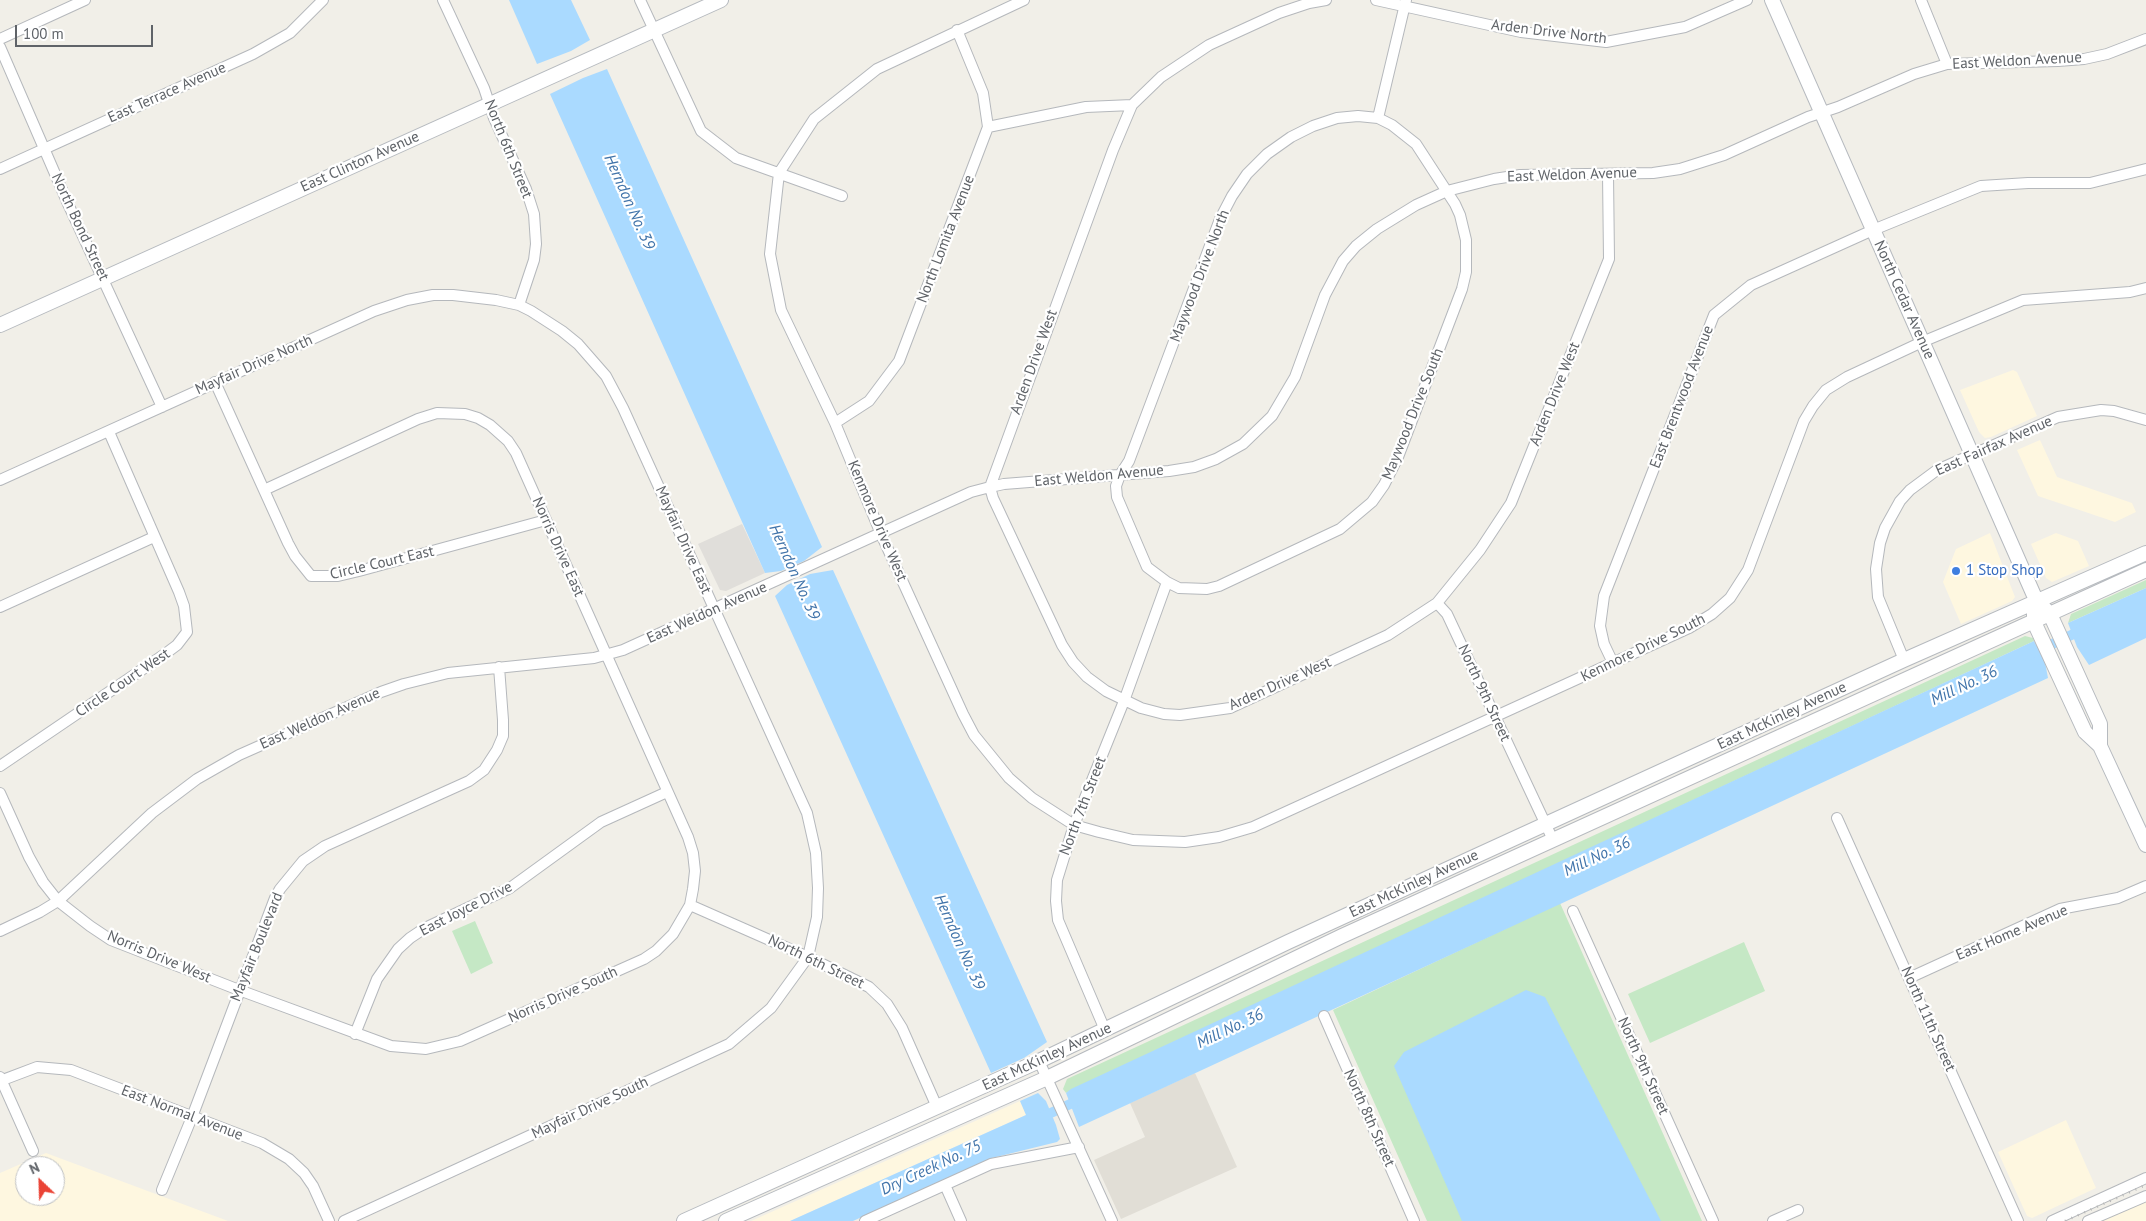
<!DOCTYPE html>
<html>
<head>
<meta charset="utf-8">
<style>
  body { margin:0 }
  #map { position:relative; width:2146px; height:1221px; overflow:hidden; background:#f1efe8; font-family:"PT Sans",sans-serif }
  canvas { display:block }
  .north { position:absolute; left:15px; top:1156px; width:50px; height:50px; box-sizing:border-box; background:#fff; border:1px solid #bfc1c3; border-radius:50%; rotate:336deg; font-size:14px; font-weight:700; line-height:20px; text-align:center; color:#5f6368 }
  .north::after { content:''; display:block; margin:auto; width:18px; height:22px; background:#ea4335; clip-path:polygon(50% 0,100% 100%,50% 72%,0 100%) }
  .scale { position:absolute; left:15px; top:25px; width:138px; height:22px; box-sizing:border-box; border:2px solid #5f6368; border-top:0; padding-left:6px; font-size:15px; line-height:18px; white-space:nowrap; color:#5f6368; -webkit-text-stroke:4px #fff; paint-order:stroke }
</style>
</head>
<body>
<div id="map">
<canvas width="2146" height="1221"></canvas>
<div class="north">N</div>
<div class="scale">100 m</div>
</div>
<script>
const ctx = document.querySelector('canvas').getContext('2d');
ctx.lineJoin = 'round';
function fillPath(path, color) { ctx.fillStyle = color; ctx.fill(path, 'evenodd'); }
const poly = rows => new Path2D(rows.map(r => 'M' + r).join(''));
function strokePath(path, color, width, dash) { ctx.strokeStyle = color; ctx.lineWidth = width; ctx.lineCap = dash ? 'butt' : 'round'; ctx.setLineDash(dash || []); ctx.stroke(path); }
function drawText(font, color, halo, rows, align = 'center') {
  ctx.font = font + ' "PT Sans",sans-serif'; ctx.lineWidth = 4.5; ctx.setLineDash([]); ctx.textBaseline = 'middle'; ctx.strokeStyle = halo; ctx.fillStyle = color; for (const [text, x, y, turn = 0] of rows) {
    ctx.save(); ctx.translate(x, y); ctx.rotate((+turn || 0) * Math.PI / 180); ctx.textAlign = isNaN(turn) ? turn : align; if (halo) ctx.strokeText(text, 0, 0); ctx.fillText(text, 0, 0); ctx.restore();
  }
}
fillPath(poly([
  [2013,370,2017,372,2037,416,1991,437,1985,438,1979,432,1960,390],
  [2040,440,2057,477,2132,503,2136,512,2115,522,2038,496,2017,450],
  [1990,533,2015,597,2012,601,1961,624,1943,582,1956,549],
  [2056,533,2078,541,2089,566,2052,582,2046,578,2031,544],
  [1020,1101,1026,1115,790,1221,751,1221],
  [2066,1120,2096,1188,2032,1218,2027,1216,1998,1152],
  [46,1153,228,1221,0,1221,0,1173],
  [25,1166,55,1166,55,1196,25,1196],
  [2146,1200,2146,1221,2099,1221]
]), '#fef7e0');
fillPath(poly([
  [742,524,765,573,726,591,720,590,698,544]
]), '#e0deda');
fillPath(poly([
  [1195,1073,1237,1167,1121,1219,1094,1160,1145,1137,1130,1103]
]), '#e1ded6');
fillPath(poly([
  [2146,580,2146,588,2068,623,2071,614],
  [2025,636,2033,638,2034,641,1066,1093,1063,1089,1067,1079],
  [1560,903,1702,1221,1427,1221,1333,1010],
  [475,921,493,963,471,974,452,931],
  [1744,942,1765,991,1650,1043,1628,994]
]), '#c5e8c5');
fillPath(poly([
  [509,0,571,0,590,40,571,51,537,64],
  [607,69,822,547,804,561,781,571,765,573,550,94,583,78],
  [833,570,1047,1042,1024,1058,991,1073,775,596,787,585,810,574],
  [2146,588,2146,638,2089,665,2077,647,2068,623],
  [2034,641,2045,662,2048,678,1079,1127,1066,1093,1071,1089],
  [1526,990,1545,997,1661,1221,1462,1221,1394,1066,1404,1052],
  [1038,1093,1046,1101,1056,1125,1060,1139,1057,1142,992,1158,853,1221,790,1221,1026,1115,1020,1101]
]), '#aadaff');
strokePath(poly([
  [2027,656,2084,629],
  [1040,1118,1081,1099]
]), '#aadaff', 10);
const minor = poly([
  [443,0,484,88,494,118,526,189,534,214,536,244,534,260,519,305],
  [640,0,701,131,736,158,842,196],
  [1024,0,877,69,814,119,779,173,770,254,781,310,835,423,881,534,963,714,974,735,1009,778,1032,798,1074,825,1099,832,1133,840,1185,842,1219,837,1253,827,1689,628,1712,614,1730,598,1748,570,1804,421,1813,406,1826,390,1847,377,1922,342,2023,300,2130,292,2146,288],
  [1376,0,1521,32,1606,42,1685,27,1747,0],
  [1921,0,1947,64],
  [0,39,85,0],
  [0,47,69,206,162,407],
  [1132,105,1113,150,990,487,993,498,1062,645,1073,662,1087,677,1106,691,1141,708,1164,714,1180,715,1230,708,1388,635,1437,603,1480,550,1511,503,1609,259,1608,174],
  [1358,116,1378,118,1392,125,1416,144,1455,204,1460,215,1466,240,1466,272,1462,289,1398,457,1384,485,1372,502,1340,529,1219,586,1207,589,1179,588,1167,582,1147,567,1117,497,1116,486,1120,475,1129,461,1220,219,1232,196,1247,174,1267,154,1291,137,1313,126,1337,118,1358,116],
  [1378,118,1406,0],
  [988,127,1086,107,1132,105,1161,77,1209,45,1279,13,1309,3,1326,0],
  [0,169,253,54,290,33,323,0],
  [215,382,288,543,295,556,311,576,338,576,359,571,546,520],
  [835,423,869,401,899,361,988,127,983,93,957,30],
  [0,480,374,311,407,300,433,295,453,295,496,300,519,305,531,311,562,331,578,344,606,376,623,408,807,813,816,853,818,888,817,917,808,957,771,1008,729,1044,344,1221],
  [1437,603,1447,614,1553,840],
  [0,607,154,537],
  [1904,660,1878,597,1876,569,1880,543,1885,528,1900,501,1910,490,1937,470,2058,417,2101,410,2114,411,2146,420],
  [1613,663,1604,644,1600,626,1604,596,1714,315,1751,285,1873,230,1981,186,2028,183,2090,183,2146,169],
  [0,766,165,654,177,645,187,632,184,606,179,592,109,432],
  [0,793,29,857,43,882,58,901,90,926,111,940,239,990,391,1046,426,1049,460,1041,644,959,656,951,673,934,690,905,693,889,695,871,693,853,688,837,516,453,508,441,490,425,478,418,465,414,437,413,418,419,264,490],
  [1837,818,2018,1221],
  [690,905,808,957,869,987,887,1004,902,1028,937,1107],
  [1573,911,1713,1221],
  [0,931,40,912,58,901,152,813,197,779,239,755,381,692,404,684,448,673,594,658,623,650,971,492,990,487,1004,484,1169,471,1194,467,1216,459,1243,444,1272,416,1295,377,1325,295,1343,261,1356,246,1377,229,1416,205,1447,191,1494,179,1520,175,1653,173,1680,169,1724,155,1808,117,1838,107,1914,74,1947,64,2058,61,2084,59,2107,54,2146,39],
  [1909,978,2060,909,2118,898,2146,886],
  [1324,1016,1414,1221],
  [1105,1030,1058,920,1056,901,1057,880,1074,825,1124,701,1167,582],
  [355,1034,377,979,398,949,410,938,425,928,510,888,601,822,667,792],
  [1039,1061,1112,1221],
  [0,1077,33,1151],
  [0,1081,37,1067,71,1070,262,1143,289,1159,304,1173,313,1186,329,1221],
  [945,1185,961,1221],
  [162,1190,192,1117,275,898,280,889,303,861,325,846,469,781,484,770,497,750,503,736,503,720,499,667],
  [865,1221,991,1164,1079,1147],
  [1773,1221,1798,1210],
  [2052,1221,2146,1178],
  [2088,1221,2146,1196]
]);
const secondary = poly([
  [1772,0,2036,600,2050,614,2100,724,2100,746],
  [0,325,721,0],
  [2034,613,2034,622,2085,732,2100,746,2146,845],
  [684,1221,1039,1061,1288,942,1904,660,2146,553],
  [726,1221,1047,1078,1342,936,2146,570]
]);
strokePath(minor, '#b5b8bc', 12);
strokePath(secondary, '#b6babf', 16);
strokePath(minor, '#fff', 10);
strokePath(secondary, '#fff', 14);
strokePath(poly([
  [2065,1221,2146,1185]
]), '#b6b7b8', 2.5, [1, 6]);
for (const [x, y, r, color] of [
  [1956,571,5,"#3f7fe0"]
]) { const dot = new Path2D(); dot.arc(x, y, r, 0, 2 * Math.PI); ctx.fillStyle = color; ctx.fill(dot); strokePath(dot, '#fff', 2); }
drawText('15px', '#5f6368', '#fff', [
  ["Arden Drive North",1549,32,7],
  ["East Weldon Avenue",2017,61,-3],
  ["East Terrace Avenue",167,93,-24],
  ["North 6th Street",508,149,68],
  ["East Clinton Avenue",360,162,-24],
  ["East Weldon Avenue",1572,175,-2],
  ["North Bond Street",80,227,65],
  ["North Lomita Avenue",946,239,-69],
  ["Maywood Drive North",1200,276,-69],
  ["North Cedar Avenue",1904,300,66],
  ["Arden Drive West",1034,362,-70],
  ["Mayfair Drive North",254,365,-24],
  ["Arden Drive West",1555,394,-68],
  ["East Brentwood Avenue",1682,397,-69],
  ["Maywood Drive South",1413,414,-68],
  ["East Fairfax Avenue",1994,446,-24],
  ["East Weldon Avenue",1099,476,-5],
  ["Kenmore Drive West",877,521,67],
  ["Mayfair Drive East",683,540,66],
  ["Norris Drive East",558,547,66],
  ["Circle Court East",382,563,-13],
  ["East Weldon Avenue",707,613,-24],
  ["Kenmore Drive South",1643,648,-26],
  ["Circle Court West",123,683,-34],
  ["Arden Drive West",1280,684,-24],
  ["North 9th Street",1484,693,65],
  ["East McKinley Avenue",1782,716,-25],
  ["East Weldon Avenue",320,719,-24],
  ["North 7th Street",1083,806,-69],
  ["East McKinley Avenue",1414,884,-25],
  ["East Joyce Drive",466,909,-27],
  ["East Home Avenue",2012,933,-23],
  ["Mayfair Boulevard",257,947,-68],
  ["Norris Drive West",159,957,23],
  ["North 6th Street",816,962,26],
  ["Norris Drive South",563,995,-24],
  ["North 11th Street",1928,1019,66],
  ["East McKinley Avenue",1047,1057,-25],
  ["North 9th Street",1643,1066,66],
  ["Mayfair Drive South",590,1108,-25],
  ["East Normal Avenue",182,1113,21],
  ["North 8th Street",1369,1118,66]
]);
drawText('15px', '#366cbe', '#fff', [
  ["1 Stop Shop",1966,571]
], 'left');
drawText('italic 16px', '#4174aa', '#fff', [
  ["Herndon No. 39",629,202,66],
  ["Herndon No. 39",794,572,66],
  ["Mill No. 36",1964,686,-25],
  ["Mill No. 36",1597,857,-25],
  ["Herndon No. 39",959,942,66],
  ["Mill No. 36",1230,1029,-25],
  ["Dry Creek No. 75",931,1168,-25]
]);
</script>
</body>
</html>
